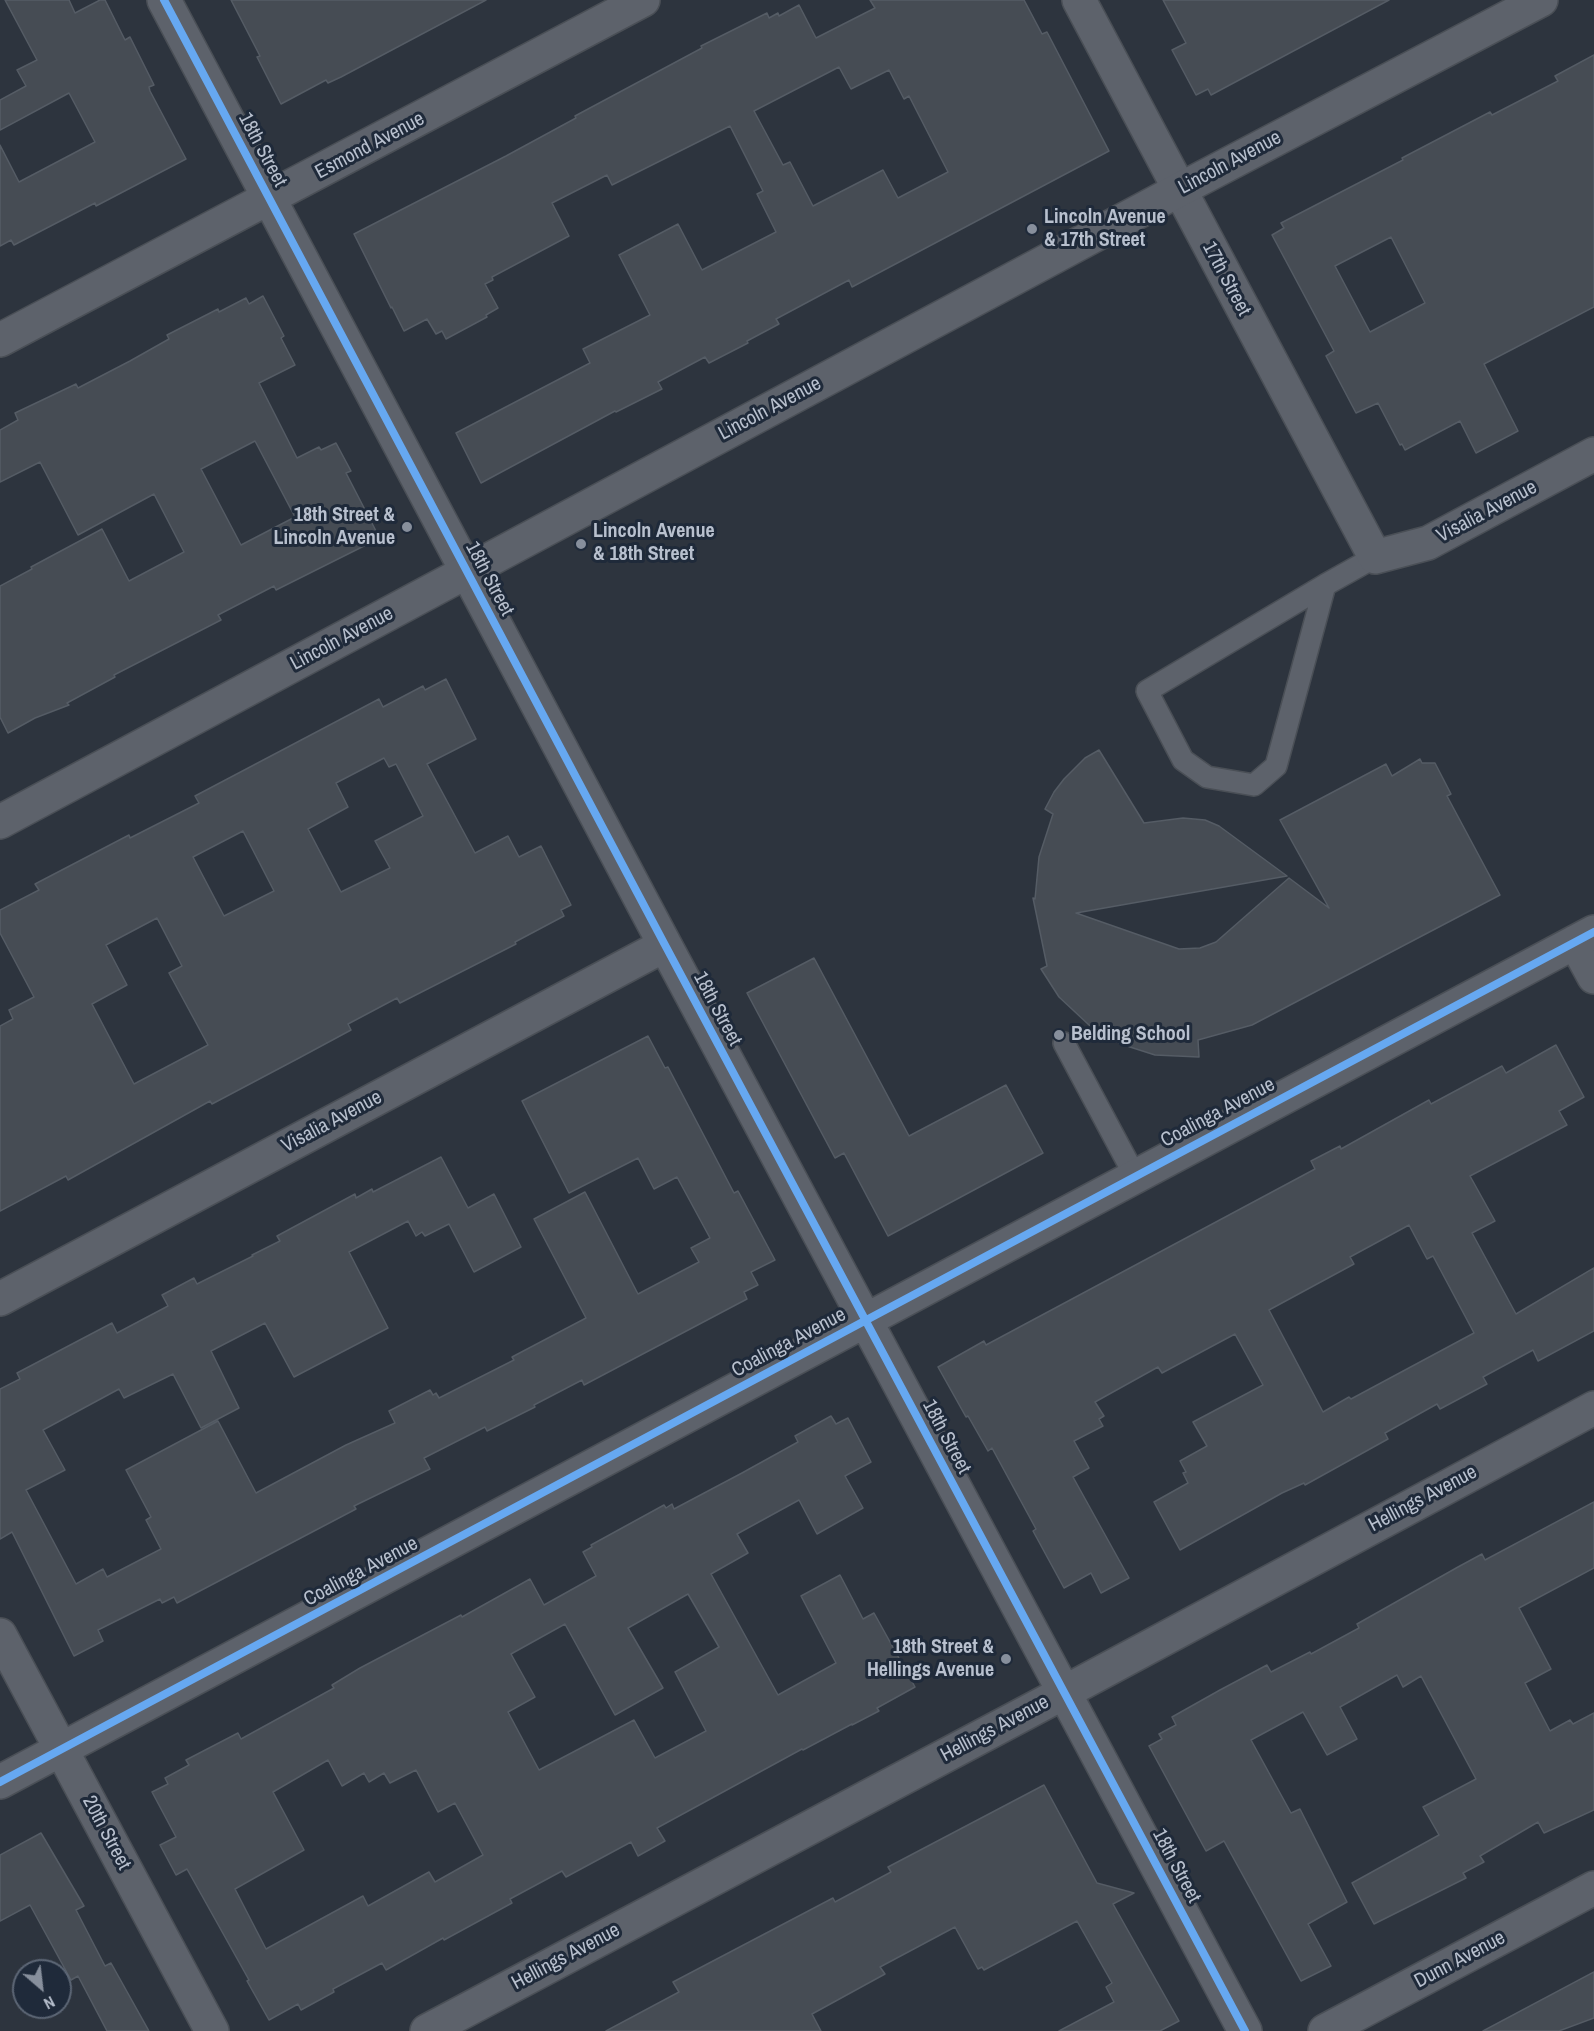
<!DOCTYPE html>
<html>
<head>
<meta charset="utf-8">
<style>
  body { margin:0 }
  #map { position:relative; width:1594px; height:2031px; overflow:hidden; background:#2d343e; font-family:"Archivo Narrow",sans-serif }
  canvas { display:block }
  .north { position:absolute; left:12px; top:1959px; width:60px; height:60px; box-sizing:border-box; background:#1f2a3a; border:2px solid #5c6675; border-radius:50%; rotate:152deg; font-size:16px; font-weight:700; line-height:24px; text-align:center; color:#b8c0ce }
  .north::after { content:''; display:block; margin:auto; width:21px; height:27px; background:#878f9c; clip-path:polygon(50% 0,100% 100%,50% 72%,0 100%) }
</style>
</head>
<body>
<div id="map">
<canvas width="1594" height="2031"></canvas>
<div class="north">N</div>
</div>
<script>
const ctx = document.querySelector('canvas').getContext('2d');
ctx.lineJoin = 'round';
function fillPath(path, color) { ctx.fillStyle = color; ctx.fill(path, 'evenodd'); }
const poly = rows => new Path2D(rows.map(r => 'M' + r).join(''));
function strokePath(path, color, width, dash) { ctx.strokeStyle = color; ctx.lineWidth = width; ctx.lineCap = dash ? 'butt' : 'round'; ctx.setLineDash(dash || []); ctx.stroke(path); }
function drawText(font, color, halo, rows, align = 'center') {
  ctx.font = font + ' "Archivo Narrow",sans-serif'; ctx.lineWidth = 6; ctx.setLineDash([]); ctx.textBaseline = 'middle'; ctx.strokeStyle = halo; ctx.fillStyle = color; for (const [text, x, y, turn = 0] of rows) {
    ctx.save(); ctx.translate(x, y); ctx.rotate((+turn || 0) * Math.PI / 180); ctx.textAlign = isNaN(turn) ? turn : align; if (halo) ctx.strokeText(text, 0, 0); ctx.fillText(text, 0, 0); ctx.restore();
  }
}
const building = poly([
  [5,0,69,0,75,13,100,0,105,0,125,40,130,37,154,85,149,87,150,91,186,159,96,206,95,203,14,245,11,240,0,246,0,145,19,182,95,142,69,93,0,130,0,100,26,86,17,70,37,60,5,0],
  [231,0,486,0,341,77,328,83,326,80,281,104,257,57,260,56,231,0],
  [870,0,1024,0,1042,34,1047,32,1109,151,852,287,849,280,776,319,779,324,747,341,748,343,709,363,705,357,658,382,662,389,616,412,615,411,481,483,456,433,590,363,583,349,650,315,619,255,678,224,702,270,776,232,757,194,763,191,730,126,612,185,607,175,552,203,569,236,492,277,493,280,485,284,498,308,486,315,487,317,446,339,442,331,436,334,427,319,404,331,392,307,391,308,354,234,506,156,576,118,575,116,702,48,701,46,767,13,769,18,778,13,779,16,799,5,816,38,875,8,870,0],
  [839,67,851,89,889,70,904,99,909,96,948,172,898,198,883,170,813,206,790,162,783,165,754,111,839,67],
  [1163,0,1389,0,1211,95,1208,89,1196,95,1172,50,1186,43,1163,0],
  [1594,55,1594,307,1484,364,1518,431,1476,453,1460,421,1405,450,1402,444,1400,445,1378,403,1356,413,1326,356,1334,351,1272,235,1284,228,1281,223,1403,160,1402,158,1490,112,1492,115,1558,81,1555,76,1594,55],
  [1391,237,1425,303,1370,332,1335,266,1391,237],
  [263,296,284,336,281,338,295,365,259,383,297,458,319,447,321,450,336,443,351,471,346,473,376,531,365,537,368,544,276,590,274,586,218,615,221,620,114,675,115,677,67,703,69,705,35,718,8,733,0,717,0,586,32,569,31,567,102,529,129,581,184,552,154,494,78,535,40,462,0,482,0,430,18,420,15,413,76,384,78,388,130,361,169,339,167,335,218,309,219,312,246,298,249,304,263,296],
  [255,441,295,517,241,545,201,469,255,441],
  [446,679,476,739,427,764,475,853,508,836,519,857,541,846,571,905,561,910,564,916,515,942,516,944,400,1003,397,998,348,1024,351,1030,299,1058,212,1104,210,1101,68,1180,66,1176,0,1211,0,1026,13,1019,9,1010,34,997,0,933,0,910,39,890,35,884,129,835,130,838,199,803,195,796,379,699,383,707,423,686,425,690,446,679],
  [384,758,389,767,396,764,423,816,375,841,390,868,341,892,308,829,348,807,336,783,384,758],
  [243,831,274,891,224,916,193,857,243,831],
  [157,918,182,966,169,973,208,1045,134,1084,92,1004,127,985,106,945,157,918],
  [1099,750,1144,823,1183,818,1205,820,1219,826,1287,876,1076,913,1179,949,1200,948,1216,942,1289,878,1329,908,1280,820,1386,764,1392,776,1420,759,1422,763,1435,763,1451,794,1447,796,1500,895,1252,1025,1198,1040,1199,1057,1155,1055,1130,1047,1110,1039,1089,1025,1059,997,1041,969,1047,966,1033,898,1035,899,1039,857,1053,814,1045,809,1054,792,1064,779,1085,758,1099,750],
  [814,958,909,1136,1006,1085,1043,1153,888,1236,844,1153,835,1158,747,993,814,958],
  [648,1036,665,1068,668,1067,734,1193,738,1191,775,1260,751,1272,758,1285,744,1292,747,1299,584,1385,582,1380,534,1405,535,1407,487,1431,485,1427,424,1458,430,1469,354,1506,356,1509,177,1603,174,1597,162,1603,160,1599,98,1630,103,1641,74,1656,12,1532,0,1539,0,1389,20,1379,17,1373,112,1323,117,1333,168,1306,162,1295,194,1278,197,1284,253,1256,252,1255,280,1241,277,1236,355,1194,356,1198,372,1189,373,1192,441,1157,468,1208,494,1194,521,1247,474,1272,449,1224,425,1236,422,1232,416,1236,408,1221,349,1252,388,1328,294,1377,265,1323,211,1351,239,1408,201,1428,173,1374,124,1398,119,1389,43,1430,65,1470,26,1490,76,1584,103,1569,107,1577,161,1549,146,1520,151,1517,126,1470,218,1421,256,1493,346,1445,395,1423,389,1411,430,1390,433,1395,436,1393,439,1398,514,1360,512,1357,586,1318,534,1219,585,1192,638,1294,699,1262,691,1248,710,1238,677,1177,654,1189,638,1158,569,1193,522,1101,648,1036],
  [1556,1045,1584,1097,1559,1111,1567,1125,1470,1176,1495,1221,1472,1233,1516,1314,1594,1268,1594,1331,1538,1361,1533,1350,1483,1377,1487,1384,1440,1409,1437,1404,1385,1433,1388,1439,1305,1485,1304,1483,1282,1493,1180,1550,1154,1502,1188,1483,1183,1473,1186,1472,1180,1461,1207,1446,1193,1422,1263,1385,1235,1334,1162,1373,1158,1367,1095,1402,1104,1416,1099,1419,1103,1426,1074,1441,1089,1468,1073,1477,1129,1578,1101,1593,1091,1573,1064,1588,1033,1531,1036,1529,992,1448,988,1451,968,1416,966,1417,938,1367,984,1341,986,1345,1315,1169,1311,1161,1340,1146,1341,1149,1429,1100,1431,1104,1502,1066,1506,1073,1556,1045],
  [1409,1225,1427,1259,1433,1256,1474,1333,1351,1399,1349,1397,1323,1412,1269,1310,1354,1264,1350,1257,1409,1225],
  [831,1416,836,1424,848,1418,871,1462,845,1476,863,1508,817,1534,799,1500,737,1534,748,1553,711,1574,778,1695,836,1663,801,1596,840,1575,863,1619,874,1613,915,1687,877,1708,879,1711,852,1725,852,1724,803,1750,802,1749,657,1828,665,1841,638,1856,631,1842,566,1877,562,1871,510,1899,512,1903,444,1940,443,1938,386,1970,382,1963,333,1989,334,1992,301,2010,298,2004,269,2020,247,1981,249,1980,187,1869,176,1875,160,1845,176,1837,152,1792,168,1784,165,1778,189,1765,186,1760,238,1733,241,1739,334,1688,332,1685,360,1668,461,1615,462,1617,530,1579,544,1605,596,1576,583,1552,592,1547,591,1545,664,1505,666,1508,672,1504,674,1509,742,1473,798,1442,795,1436,831,1416],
  [688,1594,719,1647,675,1672,706,1731,655,1758,634,1720,539,1770,508,1712,535,1697,511,1654,565,1624,615,1715,663,1688,628,1628,688,1594],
  [328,1760,342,1786,364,1773,369,1782,384,1773,390,1783,416,1770,438,1812,455,1803,483,1855,435,1882,429,1872,368,1906,363,1896,266,1949,235,1889,304,1850,273,1792,328,1760],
  [1594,1502,1594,1568,1519,1608,1551,1669,1525,1683,1550,1731,1570,1720,1573,1724,1594,1713,1594,1810,1544,1833,1538,1822,1480,1856,1484,1862,1463,1873,1466,1878,1374,1924,1352,1883,1439,1835,1423,1807,1476,1779,1421,1676,1403,1687,1397,1675,1340,1707,1357,1739,1327,1755,1303,1712,1251,1740,1291,1813,1300,1809,1347,1902,1308,1924,1331,1966,1301,1981,1224,1841,1206,1851,1149,1746,1162,1739,1159,1734,1176,1725,1172,1717,1220,1690,1267,1665,1271,1672,1310,1652,1311,1654,1359,1628,1357,1624,1458,1567,1482,1554,1485,1560,1594,1502],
  [1044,1785,1097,1883,1134,1893,1113,1904,1179,2021,1160,2031,1059,2031,1114,2002,1106,1987,1112,1983,1077,1921,984,1970,982,1967,978,1969,955,1927,880,1967,885,1974,812,2014,821,2031,606,2031,679,1992,673,1982,833,1898,835,1902,891,1872,888,1867,1044,1785],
  [41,1833,84,1906,76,1910,105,1966,111,1963,149,2031,107,2031,78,1976,71,1980,30,1905,0,1921,0,1855,41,1833],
  [1594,1972,1594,2018,1559,2031,1483,2031,1594,1972]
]);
fillPath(building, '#464c54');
strokePath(building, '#555c65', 1.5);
const service = poly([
  [1325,585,1276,766,1254,785,1207,777,1183,760,1147,691,1325,585,1375,557],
  [1064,1043,1135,1176]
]);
const minor = poly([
  [164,0,665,945,1245,2031],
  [1079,0,1375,557,1428,543,1594,454],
  [0,340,643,0],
  [1575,942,1594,977],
  [0,1299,665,945],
  [0,1635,212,2031],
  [0,1782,1594,932],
  [427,2031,1065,1692,1594,1408],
  [1325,2031,1594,1888]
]);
const tertiary = poly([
  [0,822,1179,190,1541,0]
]);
strokePath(service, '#4a4f56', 24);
strokePath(minor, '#4a4f56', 36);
strokePath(tertiary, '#4a4f56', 36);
strokePath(service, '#5d626b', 21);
strokePath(minor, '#5d626b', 33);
strokePath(tertiary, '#5d626b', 33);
strokePath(poly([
  [164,0,665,945,1245,2031],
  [0,1782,1594,932]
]), '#66a8f1', 8);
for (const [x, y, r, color] of [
  [1032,229,6,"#878f9c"],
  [407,527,6,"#878f9c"],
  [581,544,6,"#878f9c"],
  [1059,1035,6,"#878f9c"],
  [1006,1659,6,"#878f9c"]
]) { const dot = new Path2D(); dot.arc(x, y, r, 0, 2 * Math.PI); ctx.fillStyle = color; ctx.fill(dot); strokePath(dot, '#1f2a3a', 2); }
drawText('20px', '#b8c0ce', '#1f2a3a', [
  ["Esmond Avenue",370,146,-28],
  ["18th Street",262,150,62],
  ["Lincoln Avenue",1230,163,-28],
  ["17th Street",1226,279,62],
  ["Lincoln Avenue",770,409,-28],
  ["Visalia Avenue",1487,512,-28],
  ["18th Street",489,579,62],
  ["Lincoln Avenue",342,639,-28],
  ["18th Street",717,1009,62],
  ["Coalinga Avenue",1218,1113,-28],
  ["Visalia Avenue",332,1122,-28],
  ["Coalinga Avenue",789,1343,-28],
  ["18th Street",946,1437,62],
  ["Hellings Avenue",1423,1499,-28],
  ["Coalinga Avenue",361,1572,-28],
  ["Hellings Avenue",995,1729,-28],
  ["20th Street",106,1833,62],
  ["18th Street",1176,1866,62],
  ["Hellings Avenue",566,1957,-28],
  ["Dunn Avenue",1460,1960,-28]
]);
drawText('bold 20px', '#b8c0ce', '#1f2a3a', [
  ["Lincoln Avenue",1044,218],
  ["& 17th Street",1044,241],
  ["18th Street &",395,516,"right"],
  ["Lincoln Avenue",395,539,"right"],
  ["Lincoln Avenue",593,532],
  ["& 18th Street",593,555],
  ["Belding School",1071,1035],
  ["18th Street &",994,1648,"right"],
  ["Hellings Avenue",994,1671,"right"]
], 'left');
</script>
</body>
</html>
